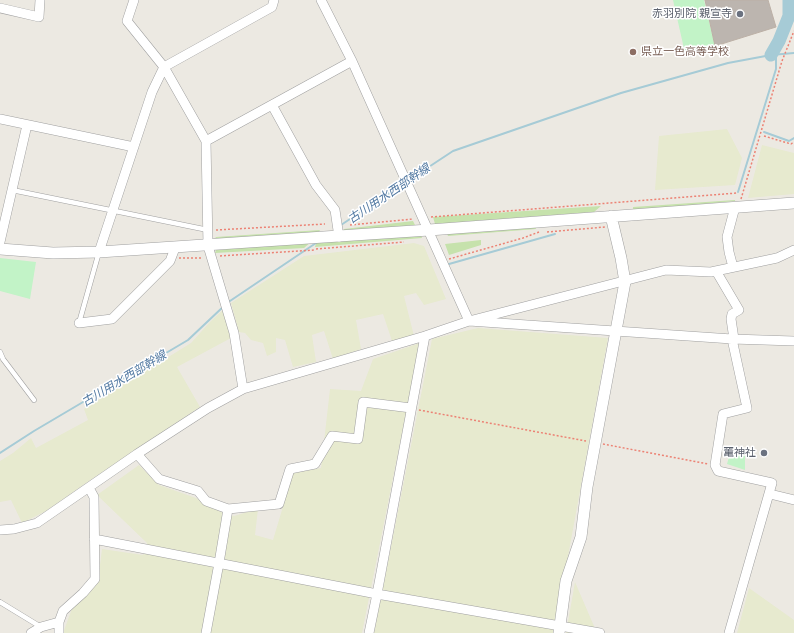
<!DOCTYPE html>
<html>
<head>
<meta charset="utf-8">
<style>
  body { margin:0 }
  canvas { display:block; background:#ece9e2 }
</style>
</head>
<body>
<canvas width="794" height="633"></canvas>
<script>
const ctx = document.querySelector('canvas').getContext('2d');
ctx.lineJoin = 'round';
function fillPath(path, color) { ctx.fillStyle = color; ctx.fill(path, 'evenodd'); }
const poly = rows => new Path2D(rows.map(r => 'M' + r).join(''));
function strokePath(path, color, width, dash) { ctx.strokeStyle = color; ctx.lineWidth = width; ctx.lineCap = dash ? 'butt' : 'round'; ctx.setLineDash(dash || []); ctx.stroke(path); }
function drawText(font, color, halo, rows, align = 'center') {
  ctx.font = font + ' Quicksand,"Noto Sans JP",sans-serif'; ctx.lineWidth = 3; ctx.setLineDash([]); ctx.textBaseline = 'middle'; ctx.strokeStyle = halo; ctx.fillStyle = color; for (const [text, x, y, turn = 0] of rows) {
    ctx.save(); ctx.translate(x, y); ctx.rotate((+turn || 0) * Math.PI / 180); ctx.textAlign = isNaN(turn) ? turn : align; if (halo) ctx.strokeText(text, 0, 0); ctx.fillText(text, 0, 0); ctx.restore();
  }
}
fillPath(poly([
  [727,129,742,158,735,185,655,190,659,136],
  [762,145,794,153,794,194,748,198],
  [414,243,424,246,446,299,424,305,416,293,404,296,414,336,392,341,383,314,356,320,361,349,333,359,324,331,312,335,316,362,293,367,285,340,276,338,276,352,267,356,263,343,251,340,245,333,239,332,231,303,304,256],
  [224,309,231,338,177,367,200,407,89,481,46,511,22,523,11,500,0,502,0,461,13,453,31,438,36,448,88,420,84,409,191,343,210,322],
  [478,328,608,338,554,633,374,633,432,339],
  [420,343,362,633,63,633,73,606,98,581,102,549,143,555,147,543,97,495,139,465,159,485,196,498,221,512,234,516,258,509,255,535,273,540,293,473,321,468,330,389,361,391,373,359],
  [575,582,597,633,566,633],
  [749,588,794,620,794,633,737,633]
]), '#e7eacf');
fillPath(poly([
  [735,200,735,201,633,211,633,207],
  [601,206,594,212,435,224,433,217],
  [413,221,415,225,345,232,344,229],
  [535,226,536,229,448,236,446,231],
  [320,230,317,235,213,241,216,237],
  [421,235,422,238,315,247,316,243],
  [481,240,481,245,449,255,445,244],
  [311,242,304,248,215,253,216,250]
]), '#c6e2ac');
fillPath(poly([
  [673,0,704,0,715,46,685,53],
  [0,258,36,262,30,299,0,291],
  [745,449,745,470,727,464,731,450]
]), '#c2f3c7');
strokePath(poly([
  [764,132,789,141,794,138],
  [409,180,453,151,621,93,728,63,771,55,794,53],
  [738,192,776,69,776,54],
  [341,225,404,183],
  [449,264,555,234],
  [227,303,316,243],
  [0,453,34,431,188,340,224,306]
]), '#a6cbd6', 2);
strokePath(poly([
  [771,55,779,41,789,16,789,0]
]), '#a6cbd6', 13);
const building = poly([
  [705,0,768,0,776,27,715,46,705,0]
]);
fillPath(building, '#bcb5af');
strokePath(building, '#bcb0a6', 1);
const service = poly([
  [12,190,208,230],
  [79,323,99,252],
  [0,352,3,359,34,400],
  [0,602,41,627]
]);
const minor = poly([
  [134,0,127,21,164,67,206,141,208,246,234,333,243,389],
  [321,0,352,61,469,321,732,339,794,341],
  [0,8,39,17,40,0],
  [272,105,316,185,335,210,339,237],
  [0,119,134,147],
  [206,141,352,61],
  [0,242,27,125],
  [99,252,152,92,164,67,272,7,274,0],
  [733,267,729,252,727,237,735,207],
  [716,271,739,310,732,314,731,319,734,339],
  [79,323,112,319,170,261,175,248],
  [137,454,159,479,198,491,206,501,228,509,279,504,290,469,315,464,332,436,358,439,363,402,411,408],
  [770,494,794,500],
  [0,530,14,529,37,523,137,454,208,408,243,389,425,336,469,321,666,270,711,272,777,258,794,250],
  [94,539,377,594,600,633],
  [31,633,41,627,59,622],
  [59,633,59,622,63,611,83,593,95,579,94,497,89,488],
  [206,633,219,563,228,509],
  [369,633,377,594,425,336],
  [729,633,772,483,718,471,715,465,723,414,747,408,732,339]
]);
const tertiary = poly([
  [0,249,53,253,99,252,429,230,794,203],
  [559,633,566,581,581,537,587,487,625,282,621,258,611,216]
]);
strokePath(service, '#a0a0a0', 5.5);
strokePath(minor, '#a0a0a0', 10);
strokePath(tertiary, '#a0a0a0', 12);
strokePath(poly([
  [764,136,791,144,794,142],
  [741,199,782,61,794,31],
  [431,217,737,193],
  [350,225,413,219],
  [216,230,325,224],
  [547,232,605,227],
  [316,249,404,242],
  [220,256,314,250],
  [179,258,203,258],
  [449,259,523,238,539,232,539,230],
  [419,410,586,441],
  [603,444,708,464]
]), '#ec8274', 1.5, [2, 2]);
strokePath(service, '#fff', 4.5);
strokePath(minor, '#fff', 9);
strokePath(tertiary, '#fff', 11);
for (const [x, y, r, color] of [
  [740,14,4,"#6b7280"],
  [633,52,4,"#8d6e63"],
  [764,453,4,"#6b7280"]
]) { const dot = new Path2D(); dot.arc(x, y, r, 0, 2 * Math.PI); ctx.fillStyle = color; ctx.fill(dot); strokePath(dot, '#fff', 1.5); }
drawText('11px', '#5b616d', '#fff', [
  ["赤羽別院 親宣寺",732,14],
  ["竃神社",756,453]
], 'right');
drawText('11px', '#785e54', '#fff', [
  ["県立一色高等学校",641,52]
], 'left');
drawText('italic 12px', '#5279a2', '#fff', [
  ["古川用水西部幹線",389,194,-34],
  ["古川用水西部幹線",124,379,-31]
]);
</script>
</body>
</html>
